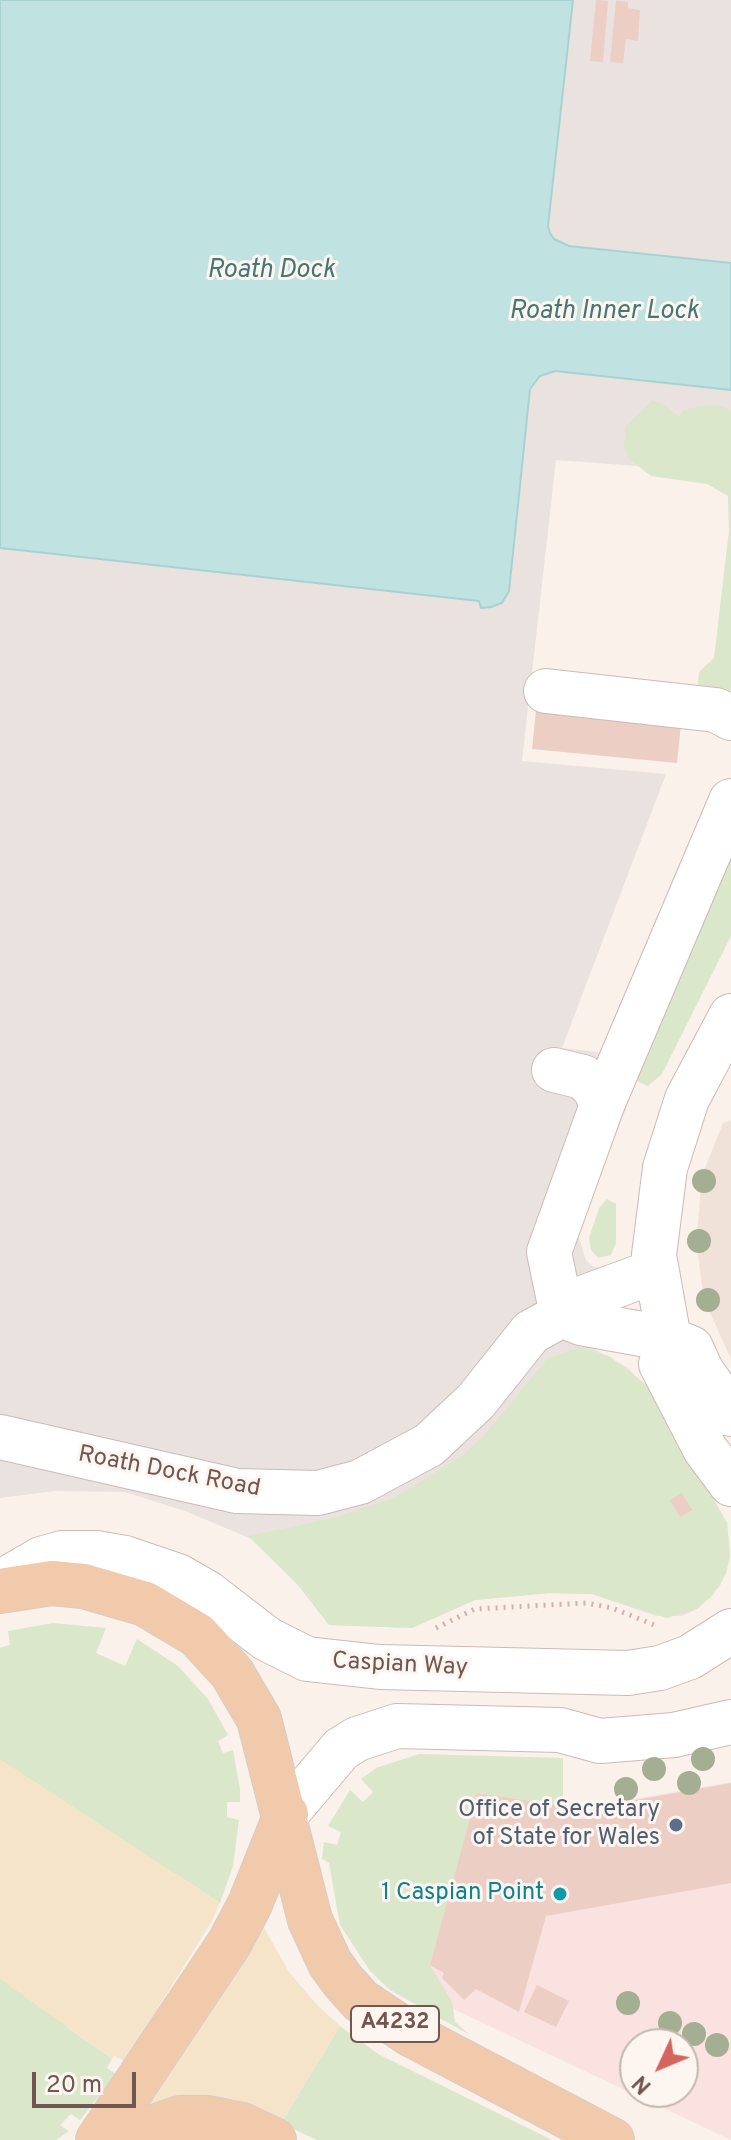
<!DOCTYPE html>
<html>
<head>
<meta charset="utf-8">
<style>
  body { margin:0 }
  #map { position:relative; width:731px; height:2140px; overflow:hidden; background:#faf1ea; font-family:Overpass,sans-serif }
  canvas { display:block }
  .north { position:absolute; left:619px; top:2028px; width:80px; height:80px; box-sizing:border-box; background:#fdf6f0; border:2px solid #c5b6b0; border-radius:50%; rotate:226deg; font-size:22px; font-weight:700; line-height:32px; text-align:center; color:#725650 }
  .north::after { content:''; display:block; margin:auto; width:28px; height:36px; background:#d5645e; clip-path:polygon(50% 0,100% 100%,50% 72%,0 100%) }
  .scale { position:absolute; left:32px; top:2072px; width:104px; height:36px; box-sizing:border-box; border:4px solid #725650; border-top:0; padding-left:10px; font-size:24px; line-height:28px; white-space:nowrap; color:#725650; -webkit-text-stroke:6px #fdf6f0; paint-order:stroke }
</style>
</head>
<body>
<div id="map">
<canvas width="731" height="2140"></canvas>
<div class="north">N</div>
<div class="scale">20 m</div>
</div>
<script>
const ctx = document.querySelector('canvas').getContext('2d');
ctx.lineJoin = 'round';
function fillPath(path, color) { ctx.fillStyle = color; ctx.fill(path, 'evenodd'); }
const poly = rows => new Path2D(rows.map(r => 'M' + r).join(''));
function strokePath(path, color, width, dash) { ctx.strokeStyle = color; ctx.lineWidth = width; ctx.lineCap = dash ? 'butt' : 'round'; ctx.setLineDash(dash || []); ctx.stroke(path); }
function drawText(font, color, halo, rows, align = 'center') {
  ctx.font = font + ' Overpass,sans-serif'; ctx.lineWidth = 6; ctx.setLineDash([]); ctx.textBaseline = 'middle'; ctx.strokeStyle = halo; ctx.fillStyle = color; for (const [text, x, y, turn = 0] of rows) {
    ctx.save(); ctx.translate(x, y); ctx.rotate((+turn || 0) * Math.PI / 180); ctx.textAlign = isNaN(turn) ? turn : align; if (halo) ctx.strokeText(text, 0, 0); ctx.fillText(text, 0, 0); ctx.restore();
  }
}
fillPath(poly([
  [731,1120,731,1359,707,1306,711,1299,703,1294,697,1247,703,1241,697,1235,701,1186,708,1181,703,1173,723,1123]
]), '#f1e2d9');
fillPath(poly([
  [731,1782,731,2140,449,2007,378,1865,477,1793,588,1807],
  [635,2044,683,2044,683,2092,635,2092]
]), '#f9e2df');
fillPath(poly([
  [0,0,731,0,731,473,556,460,522,761,666,774,562,1048,597,1052,609,1061,625,1093,627,1106,578,1235,586,1260,593,1267,604,1268,594,1349,628,1368,658,1400,727,1523,730,1556,720,1586,697,1609,682,1616,656,1616,592,1594,549,1593,475,1600,412,1628,329,1625,298,1585,254,1540,185,1511,125,1492,55,1491,0,1498]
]), '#eae2df');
fillPath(poly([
  [652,401,663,404,679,417,682,411,699,406,721,406,731,411,731,689,721,704,697,695,699,672,714,658,729,531,728,496,707,484,651,476,628,458,624,445,626,426],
  [731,857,731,936,662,1074,648,1086,637,1081],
  [607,1199,616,1204,616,1243,611,1255,598,1258,591,1250,589,1238,599,1208],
  [579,1347,609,1356,643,1382,658,1400,727,1523,730,1556,726,1574,713,1595,697,1609,667,1618,592,1594,549,1593,475,1600,412,1628,329,1625,298,1585,248,1536,330,1519,391,1499,416,1485,463,1455,482,1438,547,1359],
  [53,1623,106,1628,96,1653,125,1666,137,1639,178,1666,208,1699,228,1735,218,1741,223,1753,233,1750,240,1789,240,1802,227,1802,227,1817,239,1820,233,1866,220,1903,176,1874,0,1802,0,1648,10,1645,8,1631],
  [419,1754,563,1758,563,1806,478,1793,430,1965,452,2002,455,2022,470,2035,390,1990,370,1971,340,1925,329,1863,322,1859,324,1842,337,1845,341,1832,328,1826,350,1790,363,1802,373,1792,361,1779,376,1768],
  [0,1941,68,2028,112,2059,107,2068,116,2074,111,2082,80,2120,71,2114,60,2125,69,2131,56,2140,0,2140],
  [340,2026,378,2054,552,2140,317,2140,281,2123]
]), '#dae7ca');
fillPath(poly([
  [0,1759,220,1903,212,1921,125,2061,114,2056,112,2059,0,1979],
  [263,1926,289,1972,316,2004,340,2026,281,2123,175,2098,145,2104]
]), '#f5e4c9');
const water = poly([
  [0,0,573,0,548,226,550,233,554,239,569,246,731,263,731,390,555,371,540,376,530,389,509,591,502,603,491,607,481,608,479,601,0,548,0,0]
]);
fillPath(water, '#c0e2e1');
strokePath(water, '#a8d2d2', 2);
fillPath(poly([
  [596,0,608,1,603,62,590,61],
  [616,1,628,2,628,8,640,10,638,41,626,39,623,63,610,62],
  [536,710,681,724,677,763,532,749],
  [682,1493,692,1510,680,1517,670,1500],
  [731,1783,731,1883,546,1916,519,2012,476,1989,464,2000,442,1978,444,1973,430,1965,477,1793,576,1808,573,1819,588,1819,585,1809],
  [537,1985,569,2001,556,2027,524,2012]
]), '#eccec5');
const minor = poly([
  [546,691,716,710,731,718],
  [554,1070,583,1077,595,1089,602,1105,549,1252,562,1315],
  [602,1105,731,801],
  [562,1315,581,1323,669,1339,691,1348,701,1370,731,1414],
  [669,1339,654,1255,665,1168,687,1099,731,1016],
  [669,1339,661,1364,705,1449,731,1484],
  [0,1437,237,1491,318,1493,360,1482,429,1445,476,1401,531,1332,562,1315,577,1300,656,1271],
  [0,1583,41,1559,62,1553,96,1553,125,1558,178,1576,206,1592,267,1639,307,1659,380,1667,628,1673,660,1668,690,1657,731,1631],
  [286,1814,341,1749,357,1739,397,1726,560,1730,600,1741,674,1735,731,1722]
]);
const major = poly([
  [0,1591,52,1583,83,1586,145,1604,197,1635,232,1673,259,1719,310,1920,330,1963,343,1981,361,2001,412,2035,612,2140],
  [98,2140,230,1942,250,1904,286,1814],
  [114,2140,180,2118,208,2118,242,2125,274,2140]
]);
strokePath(minor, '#cdbab4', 46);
strokePath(major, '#d5ccca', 46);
strokePath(poly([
  [436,1628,475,1609,586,1603,612,1608,657,1626]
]), '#d2b1a8', 5, [2, 6]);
strokePath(minor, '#fff', 44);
strokePath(major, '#f1caab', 44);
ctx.fillStyle = '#a4ae92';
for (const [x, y] of [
  [704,1181],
  [699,1241],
  [708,1300],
  [703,1759],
  [654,1769],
  [689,1783],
  [626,1789],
  [628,2003],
  [670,2023],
  [694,2034],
  [717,2045]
]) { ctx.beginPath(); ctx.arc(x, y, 12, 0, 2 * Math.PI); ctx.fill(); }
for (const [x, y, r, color] of [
  [676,1825,8,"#5c6f8a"],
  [560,1894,8,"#0f9aa8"]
]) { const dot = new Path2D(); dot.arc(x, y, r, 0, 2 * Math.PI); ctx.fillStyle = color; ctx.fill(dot); strokePath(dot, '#fdf6f0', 3); }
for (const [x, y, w] of [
  [395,2024,88]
]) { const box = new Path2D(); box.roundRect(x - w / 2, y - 18, w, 36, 6); ctx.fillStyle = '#fdf6f0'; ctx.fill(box); strokePath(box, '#725650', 2); }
drawText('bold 22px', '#725650', null, [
  ["A4232",395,2024]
]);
drawText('24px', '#725650', '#fdf6f0', [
  ["Roath Dock Road",169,1473,11],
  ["Caspian Way",400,1666,3]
]);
drawText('24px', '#4e5e75', '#fdf6f0', [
  ["Office of Secretary",660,1811],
  ["of State for Wales",660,1839]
], 'right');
drawText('24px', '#0d838f', '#fdf6f0', [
  ["1 Caspian Point",544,1894]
], 'right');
drawText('italic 26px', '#467675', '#fdf6f0', [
  ["Roath Dock",271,272],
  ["Roath Inner Lock",604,313]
]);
</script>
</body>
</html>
